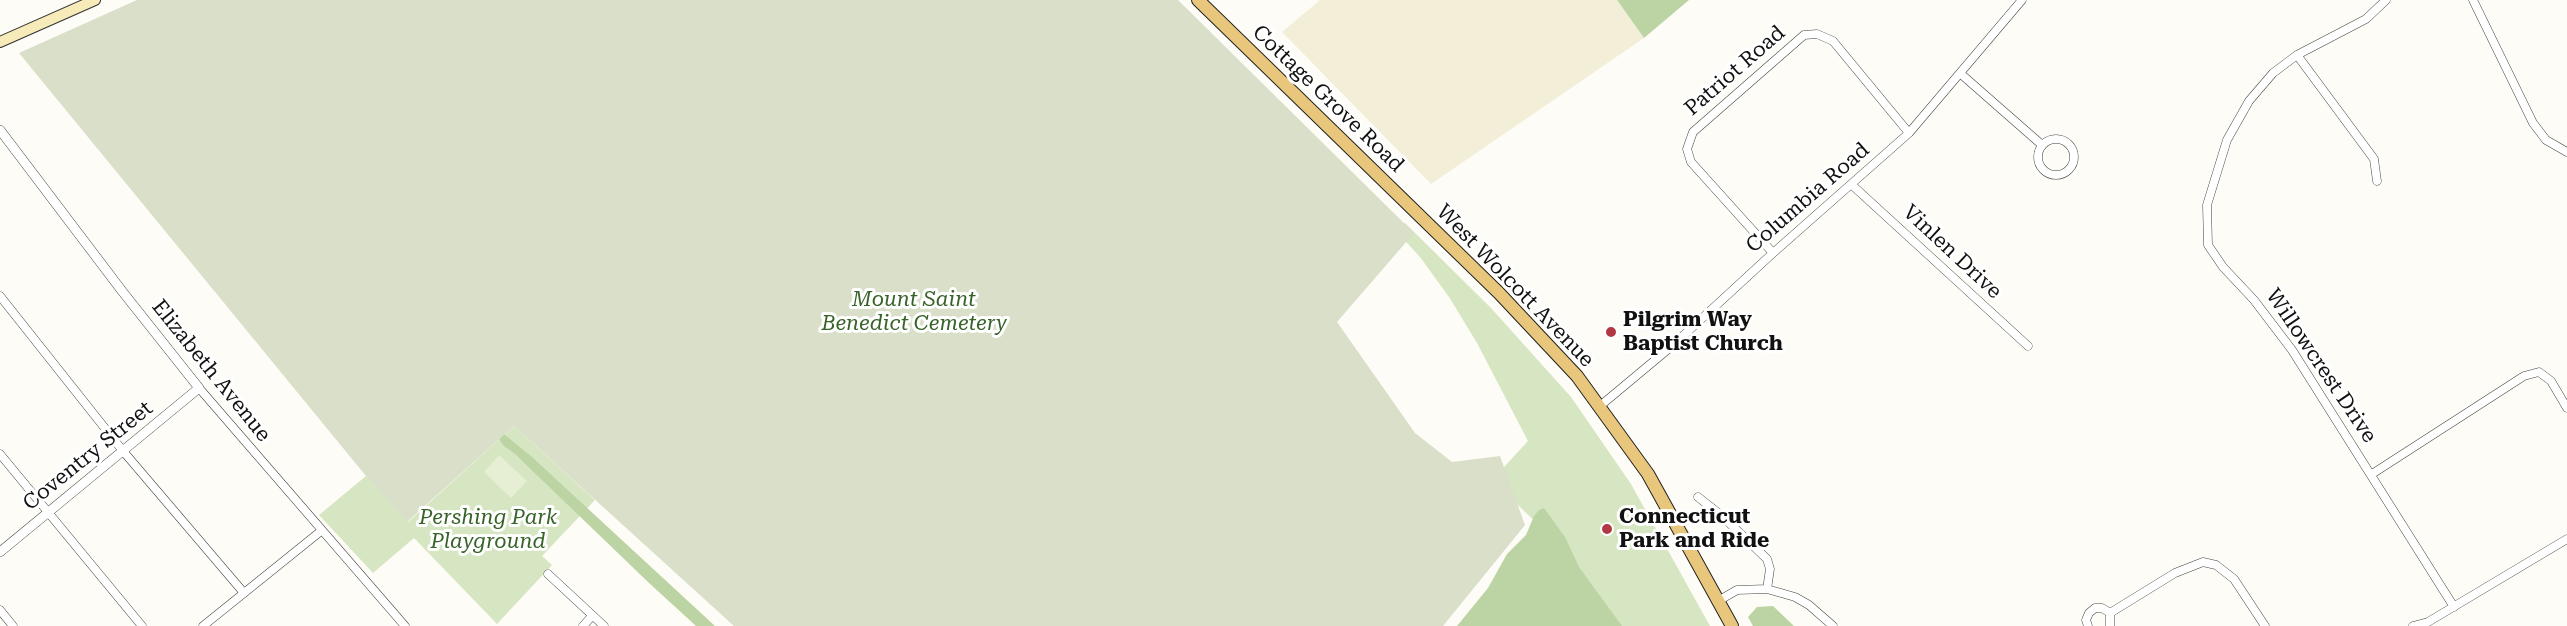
<!DOCTYPE html>
<html>
<head>
<meta charset="utf-8">
<style>
  body { margin:0 }
  canvas { display:block; background:#fefcf6 }
</style>
</head>
<body>
<canvas width="2567" height="626"></canvas>
<script>
const ctx = document.querySelector('canvas').getContext('2d');
ctx.lineJoin = 'round';
function fillPath(path, color) { ctx.fillStyle = color; ctx.fill(path, 'evenodd'); }
const poly = rows => new Path2D(rows.map(r => 'M' + r).join(''));
function strokePath(path, color, width, dash) { ctx.strokeStyle = color; ctx.lineWidth = width; ctx.lineCap = dash ? 'butt' : 'round'; ctx.setLineDash(dash || []); ctx.stroke(path); }
function drawText(font, color, halo, rows, align = 'center') {
  ctx.font = font + ' "Roboto Serif",serif'; ctx.lineWidth = 6; ctx.setLineDash([]); ctx.textBaseline = 'middle'; ctx.strokeStyle = halo; ctx.fillStyle = color; for (const [text, x, y, turn = 0] of rows) {
    ctx.save(); ctx.translate(x, y); ctx.rotate((+turn || 0) * Math.PI / 180); ctx.textAlign = isNaN(turn) ? turn : align; if (halo) ctx.strokeText(text, 0, 0); ctx.fillText(text, 0, 0); ctx.restore();
  }
}
fillPath(poly([
  [1320,0,1617,0,1644,38,1431,184,1282,32]
]), '#f2eed8');
fillPath(poly([
  [1405,223,1491,308,1571,397,1631,484,1710,626,1470,626,1552,538,1492,480,1528,441,1477,343,1449,297,1420,257,1395,230],
  [514,426,595,500,542,556,552,565,497,624,414,538,373,573,319,515,366,476,408,522]
]), '#d7e6c2');
fillPath(poly([
  [1617,0,1689,0,1644,38],
  [504,434,532,457,715,626,696,626,648,582,515,454,504,446,499,439],
  [1544,508,1565,537,1579,567,1622,626,1457,626,1488,588,1507,554,1526,535,1534,516,1539,510],
  [1773,606,1794,626,1753,626,1748,617,1757,607]
]), '#bcd4a3');
fillPath(poly([
  [137,0,1178,0,1414,233,1337,322,1415,433,1452,462,1500,456,1525,525,1443,626,734,626,514,426,407,522,366,476,19,53]
]), '#d9dfc8');
fillPath(poly([
  [499,455,527,481,511,498,484,472]
]), '#e6eed3');
const minor = poly([
  [2386,0,2366,19,2297,55,2273,73,2249,101,2227,140,2207,205,2208,245,2223,267,2254,300,2292,350,2454,607],
  [2473,0,2533,123,2546,140,2567,152],
  [2297,55,2374,159,2377,181],
  [1961,74,2042,145],
  '2038 157a18 18 0 1 1 36 0a18 18 0 1 1-36 0Z',
  [1852,185,2028,346],
  [1773,253,1691,162,1687,149,1693,132,1804,35,1817,34,1833,41,1909,133],
  [0,296,123,451,244,593],
  [199,388,405,626],
  [1600,406,1672,346,1773,253,1909,133,2022,0],
  [0,454,142,626],
  [2372,474,2524,376,2539,372,2551,381,2567,408],
  [1698,497,1722,516,1767,559,1770,569,1767,589],
  [548,574,604,626],
  [1718,601,1737,590,1767,589,1795,597,1809,605,1833,626],
  [0,610,13,626],
  [2110,613,2175,573,2203,562,2216,565,2234,579,2265,626],
  [203,626,321,531],
  [583,626,592,616],
  [2088,626,2086,620,2089,613,2095,608,2102,608,2110,613,2110,626],
  [2413,626,2428,622,2567,539]
]);
const tertiary = poly([
  [0,130,122,291,199,388,0,552]
]);
const secondary = poly([
  [0,42,95,0]
]);
const primary = poly([
  [1198,0,1499,293,1577,376,1648,474,1732,626]
]);
strokePath(minor, '#444', 9);
strokePath(tertiary, '#444', 10);
strokePath(secondary, '#333', 12);
strokePath(primary, '#222', 14);
strokePath(minor, '#fff', 8);
strokePath(tertiary, '#fff', 9);
strokePath(secondary, '#f6ebb9', 10);
strokePath(primary, '#e8c77c', 12);
for (const [x, y, r, color] of [
  [1611,332,6,"#b13946"],
  [1607,529,6,"#b13946"]
]) { const dot = new Path2D(); dot.arc(x, y, r, 0, 2 * Math.PI); ctx.fillStyle = color; ctx.fill(dot); strokePath(dot, '#fff', 2); }
drawText('21px', '#111', '#fff', [
  ["Patriot Road",1735,71,-41],
  ["Cottage Grove Road",1328,99,44],
  ["Columbia Road",1808,198,-41],
  ["Vinlen Drive",1952,252,43],
  ["West Wolcott Avenue",1515,286,46],
  ["Willowcrest Drive",2321,366,56],
  ["Elizabeth Avenue",211,371,51],
  ["Coventry Street",88,456,-39]
]);
drawText('italic 21px', '#376228', '#fff', [
  ["Mount Saint",914,300],
  ["Benedict Cemetery",914,324],
  ["Pershing Park",488,518],
  ["Playground",488,542]
]);
drawText('bold 21px', '#111', '#fff', [
  ["Pilgrim Way",1623,320],
  ["Baptist Church",1623,344],
  ["Connecticut",1619,517],
  ["Park and Ride",1619,541]
], 'left');
</script>
</body>
</html>
